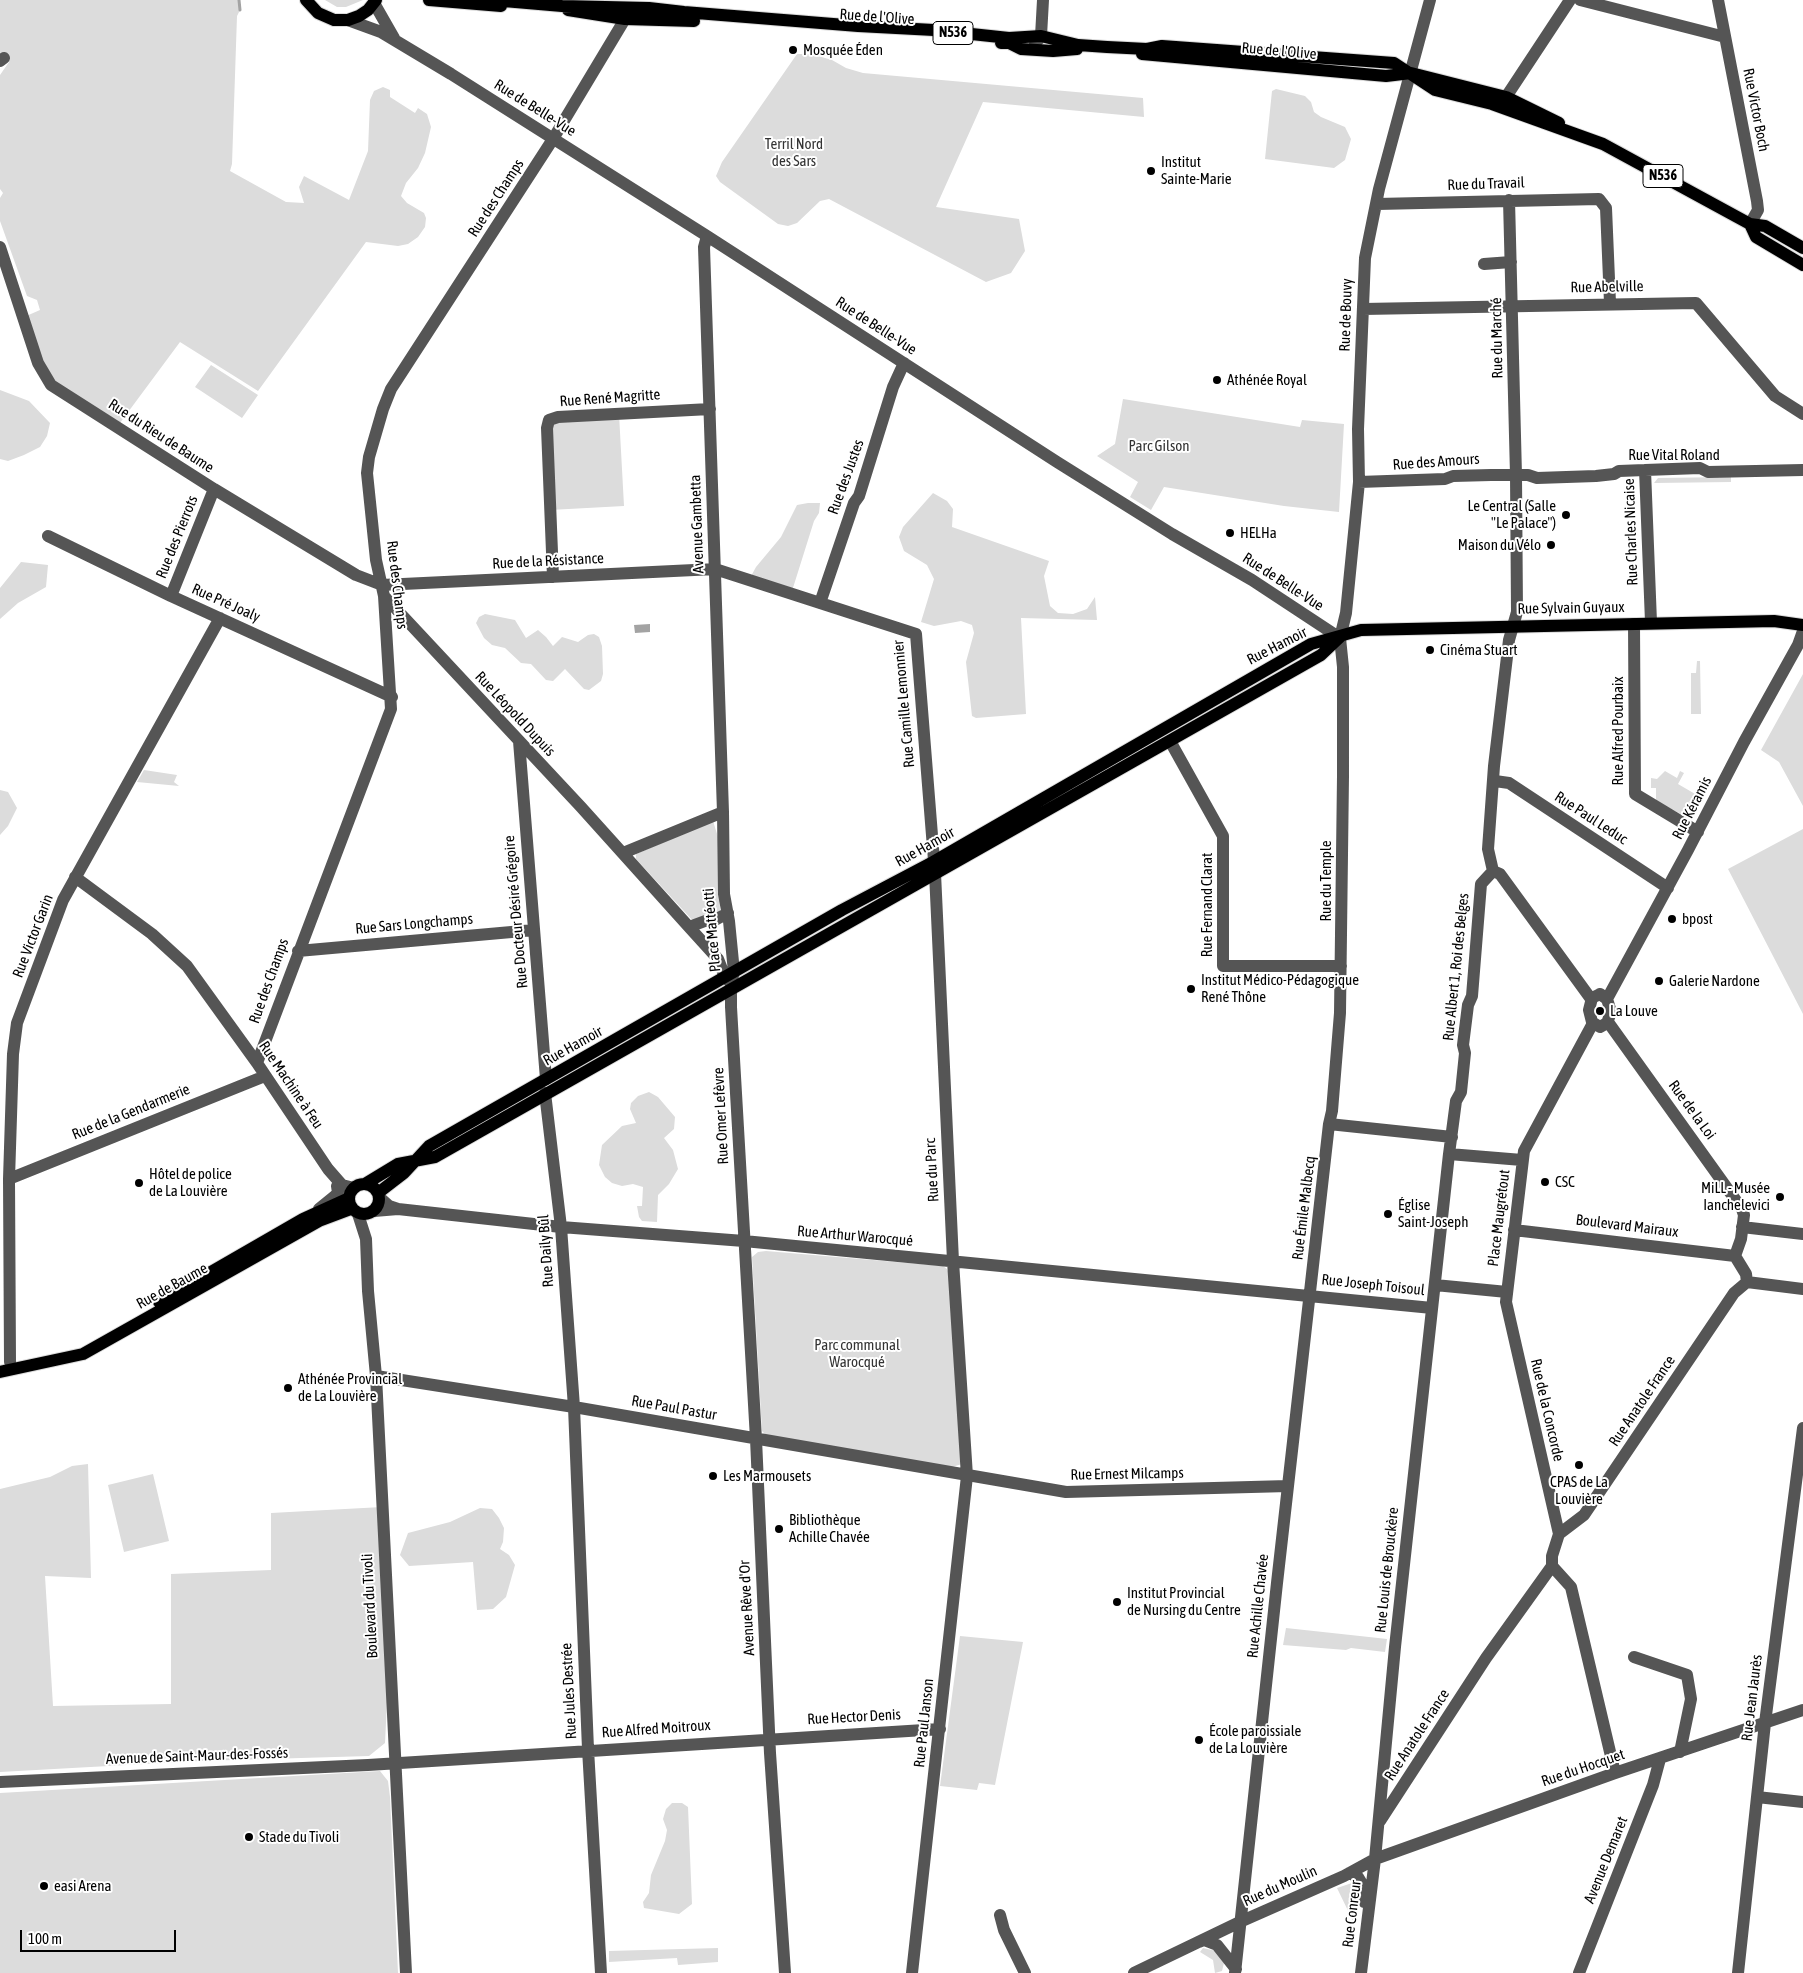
<!DOCTYPE html>
<html>
<head>
<meta charset="utf-8">
<style>
  body { margin:0 }
  #map { position:relative; width:1803px; height:1973px; overflow:hidden; background:#fff; font-family:"Asap Condensed",sans-serif }
  canvas { display:block }
  .scale { position:absolute; left:20px; top:1930px; width:156px; height:22px; box-sizing:border-box; border:2px solid #000; border-top:0; padding-left:6px; font-size:15px; line-height:18px; white-space:nowrap; color:#000; -webkit-text-stroke:4px #fff; paint-order:stroke }
</style>
</head>
<body>
<div id="map">
<canvas width="1803" height="1973"></canvas>
<div class="scale">100 m</div>
</div>
<script>
const ctx = document.querySelector('canvas').getContext('2d');
ctx.lineJoin = 'round';
function fillPath(path, color) { ctx.fillStyle = color; ctx.fill(path, 'evenodd'); }
const poly = rows => new Path2D(rows.map(r => 'M' + r).join(''));
function strokePath(path, color, width, dash) { ctx.strokeStyle = color; ctx.lineWidth = width; ctx.lineCap = dash ? 'butt' : 'round'; ctx.setLineDash(dash || []); ctx.stroke(path); }
function drawText(font, color, halo, rows, align = 'center') {
  ctx.font = font + ' "Asap Condensed",sans-serif'; ctx.lineWidth = 4; ctx.setLineDash([]); ctx.textBaseline = 'middle'; ctx.strokeStyle = halo; ctx.fillStyle = color; for (const [text, x, y, turn = 0] of rows) {
    ctx.save(); ctx.translate(x, y); ctx.rotate((+turn || 0) * Math.PI / 180); ctx.textAlign = isNaN(turn) ? turn : align; if (halo) ctx.strokeText(text, 0, 0); ctx.fillText(text, 0, 0); ctx.restore();
  }
}
fillPath(poly([
  [0,0,239,0,240,10,237,16,232,164,230,171,286,202,304,203,299,187,304,176,349,200,368,151,370,100,374,91,383,87,390,90,390,97,415,113,418,108,427,114,431,127,425,153,418,168,406,183,401,196,407,203,424,213,426,218,425,227,418,237,408,244,398,246,366,242,258,391,180,342,117,427,51,385,24,317,40,310,37,300,27,296,0,221,0,198,3,193,0,189,0,75,9,62,0,55],
  [325,0,363,0,346,7,337,7],
  [797,54,811,54,832,60,846,68,863,73,1143,98,1144,117,983,102,936,207,1019,219,1025,251,1011,273,986,282,829,199,820,201,797,223,788,226,778,224,720,182,716,176,722,162],
  [1276,89,1305,96,1311,102,1314,112,1321,117,1345,127,1351,139,1345,160,1334,168,1265,159,1272,91],
  [211,365,258,395,242,418,195,387],
  [0,390,29,401,50,423,47,436,40,447,24,455,8,461,0,459],
  [1123,399,1300,427,1302,420,1344,424,1339,512,1284,506,1164,487,1151,510,1130,497,1138,482,1097,456,1115,444],
  [619,414,624,506,550,510,549,420],
  [1731,477,1731,482,1654,483,1658,478],
  [933,493,947,501,953,509,952,527,1049,561,1044,576,1050,606,1058,613,1073,614,1087,609,1095,597,1097,620,1021,618,1026,714,976,718,972,716,966,662,974,633,972,625,961,621,934,626,921,622,934,579,927,565,904,551,899,537,903,527],
  [808,503,820,503,819,513,814,521,792,591,750,578,756,567,781,537,797,505],
  [21,562,48,565,46,587,18,603,0,619,0,588],
  [485,614,515,620,526,638,538,630,546,637,553,646,562,637,578,642,588,635,594,634,599,637,602,646,603,674,601,681,589,690,584,689,565,669,553,681,546,680,531,664,521,663,505,648,492,645,484,638,476,623,479,617],
  [1697,661,1700,661,1701,714,1691,714,1691,673,1696,673],
  [1803,674,1803,806,1779,762,1761,750],
  [144,770,177,775,174,782,179,786,137,782],
  [1665,771,1677,778,1680,771,1684,773,1678,784,1702,798,1690,819,1656,801,1656,788,1651,788,1651,778,1657,779],
  [0,790,8,792,17,808,8,826,0,835],
  [713,821,718,837,720,913,695,923,636,859,636,854],
  [1803,829,1803,1014,1728,869],
  [649,1092,658,1097,675,1117,674,1129,664,1138,673,1150,678,1169,669,1184,658,1195,657,1222,642,1221,639,1217,637,1206,642,1206,643,1187,633,1184,622,1186,612,1183,605,1177,599,1165,602,1145,622,1126,636,1123,630,1109,631,1103,638,1096],
  [766,1251,943,1266,947,1269,950,1275,962,1464,952,1467,766,1435,762,1431,752,1257,758,1252],
  [88,1464,91,1578,45,1576,53,1706,171,1704,171,1574,271,1570,271,1513,382,1507,389,1662,385,1743,369,1756,199,1761,0,1772,0,1489,50,1477,72,1466],
  [153,1474,169,1541,124,1552,108,1485],
  [480,1508,492,1509,499,1518,504,1528,503,1542,500,1549,509,1555,515,1565,506,1597,493,1609,477,1610,473,1562,409,1566,400,1555,408,1533,450,1522],
  [1286,1628,1369,1637,1387,1639,1385,1652,1351,1648,1346,1650,1283,1645],
  [960,1636,1023,1642,995,1785,979,1783,977,1790,940,1786],
  [380,1771,388,1781,390,1797,398,1973,0,1973,0,1793],
  [672,1803,682,1803,688,1807,692,1904,679,1914,644,1908,643,1902,649,1893,651,1875,665,1841,667,1830,663,1819,666,1809],
  [1352,1883,1357,1892,1353,1921,1337,1888],
  [718,1948,718,1962,678,1965,677,1958,609,1962,609,1951],
  [1203,1948,1216,1951,1224,1963,1222,1971,1215,1973,1213,1960,1200,1952]
]), '#dcdcdc');
fillPath(poly([
  [650,624,650,632,635,633,634,625]
]), '#a3a3a3');
strokePath(poly([
  [239,0,240,10]
]), '#a3a3a3', 3);
const major = poly([
  [306,0,318,13,334,20,348,20,359,16,368,10,376,0],
  [429,0,501,6],
  [492,0,562,6,649,8,684,12,858,26,934,30,1009,38,1041,36,1078,45,1107,47,1147,49,1162,46,1394,63,1435,90,1492,104,1603,144,1750,224,1765,226,1803,248],
  [568,10,625,19,694,21],
  [1001,43,1009,43,1021,49,1053,51,1077,49],
  [1142,54,1386,76,1411,73,1506,97,1559,123],
  [1750,224,1756,237,1803,265],
  '349 1199a15 15 0 1 1 30 0a15 15 0 1 1-30 0Z',
  [365,1184,398,1164,435,1157,1321,655,1339,638],
  [378,1193,404,1173,429,1146,842,910,933,862,1311,644,1361,630,1774,621,1803,625],
  [159,1302,303,1219,347,1199],
  [0,1372,83,1354,319,1221,351,1209]
]);
strokePath(major, '#dbdbdb', 14);
strokePath(poly([
  [1580,0,1725,37],
  [1718,0,1757,201,1758,210,1750,224],
  [374,3,394,38],
  [348,20,381,32,451,74,707,236,1057,462,1172,534,1252,580,1340,638],
  [1035,44,1041,36,1043,0],
  [0,61,4,58],
  [1496,102,1506,97,1570,0],
  [1377,204,1599,199,1606,208,1610,303],
  [707,236,704,247,723,812,724,894,729,921,734,972,731,983,731,1007,756,1439,770,1753,785,1973],
  [0,247,38,363,51,385,214,489,356,575,382,585,715,569,916,634,935,873,953,1261,967,1476,912,1973],
  [1484,264,1511,262],
  [1363,309,1696,303,1775,396,1803,414],
  [1645,470,1651,622],
  [1359,482,1445,479,1453,476,1491,475,1528,475,1537,478,1596,476,1614,474,1619,471,1645,470,1700,468,1708,472,1803,470],
  [48,536,171,596,392,697],
  [553,577,547,428,549,420,558,417,710,409],
  [171,596,214,489],
  [384,596,581,807,689,927,718,959,725,977,731,983],
  [820,603,854,503,859,496,893,387,904,363],
  [1634,624,1635,794,1698,832],
  [519,741,546,1079],
  [1170,741,1223,836,1223,966,1341,966],
  [1495,781,1509,783,1668,888],
  [623,853,723,812],
  [1493,871,1500,874,1591,999],
  [75,877,152,934,187,966,257,1063,328,1169,342,1185,354,1188],
  [689,927,705,921,713,921,728,913],
  [298,951,534,930],
  [1600,994,1607,999,1611,1012,1607,1023,1600,1027,1592,1022,1589,1010,1592,998,1600,994],
  [1607,999,1688,850,1744,742,1798,645,1803,631],
  [1608,1022,1742,1209,1744,1215,1741,1239,1735,1256],
  [257,1063,391,709,384,596,376,560,367,473,369,457,383,409,391,389,553,139,625,19],
  [545,1093,561,1227,574,1407,588,1749,601,1973],
  [1329,1124,1452,1137],
  [1449,1154,1522,1160],
  [9,1179,265,1076],
  [379,1197,389,1206,398,1209,561,1227,744,1241,1432,1308],
  [319,1209,335,1196,338,1193,337,1186],
  [374,1211,398,1209],
  [358,1214,366,1239,368,1291,376,1376,406,1973],
  [1742,1227,1803,1234],
  [1514,1230,1735,1256],
  [1735,1256,1746,1274,1747,1282,1803,1289],
  [1435,1285,1507,1292],
  [10,1362,9,1179,13,1054,17,1023,63,900,220,618],
  [376,1376,574,1407,1066,1492,1288,1486],
  [1559,1534,1506,1302,1524,1151,1593,1023],
  [1552,1566,1552,1556,1559,1534,1584,1515,1734,1293,1747,1282],
  [1552,1566,1571,1587,1615,1773],
  [1634,1657,1687,1675,1691,1699,1680,1752],
  [0,1782,368,1765,940,1729],
  [1757,1797,1803,1802],
  [1380,1821,1486,1658,1552,1566],
  [1349,1873,1358,1877,1361,1882,1365,1893,1364,1902],
  [1000,1915,1004,1930,1025,1973],
  [1199,1942,1204,1940,1217,1945,1236,1969],
  [1134,1973,1242,1921,1344,1876,1375,1859,1615,1773,1803,1710],
  [1235,1973,1277,1583,1329,1124,1332,1111,1340,1013,1343,776,1343,667,1340,638,1346,613,1359,482,1358,429,1365,258,1379,189,1430,0],
  [1361,1973,1375,1859,1395,1647,1449,1154,1456,1101,1461,1092,1465,1053,1463,1045,1468,1005,1472,996,1481,884,1493,871,1488,849,1494,766,1509,640,1517,612,1516,475,1509,200],
  [1579,1973,1653,1785,1660,1759],
  [1738,1973,1765,1723,1803,1428]
]), '#555', 12);
strokePath(major, '#000', 12);
for (const [x, y, r, color] of [
  [793,50,5,"#000"],
  [1151,171,5,"#000"],
  [1217,380,5,"#000"],
  [1566,515,5,"#000"],
  [1230,533,5,"#000"],
  [1551,545,5,"#000"],
  [1430,650,5,"#000"],
  [1672,919,5,"#000"],
  [1659,981,5,"#000"],
  [1191,989,5,"#000"],
  [1600,1011,5,"#000"],
  [1545,1182,5,"#000"],
  [139,1183,5,"#000"],
  [1780,1197,5,"#000"],
  [1388,1214,5,"#000"],
  [288,1388,5,"#000"],
  [1579,1465,5,"#000"],
  [713,1476,5,"#000"],
  [779,1529,5,"#000"],
  [1117,1602,5,"#000"],
  [1199,1740,5,"#000"],
  [249,1837,5,"#000"],
  [44,1886,5,"#000"]
]) { const dot = new Path2D(); dot.arc(x, y, r, 0, 2 * Math.PI); ctx.fillStyle = color; ctx.fill(dot); strokePath(dot, '#fff', 2); }
for (const [x, y, w] of [
  [953,33,40],
  [1663,176,40]
]) { const box = new Path2D(); box.roundRect(x - w / 2, y - 11.5, w, 23, 4); ctx.fillStyle = '#fff'; ctx.fill(box); strokePath(box, '#000', 1); }
drawText('bold 14px', '#000', null, [
  ["N536",953,33],
  ["N536",1663,176]
]);
drawText('15px', '#000', '#fff', [
  ["Rue de l'Olive",877,17,4],
  ["Rue de l'Olive",1279,51,5],
  ["Rue de Belle-Vue",535,108,32],
  ["Rue Victor Boch",1756,110,79],
  ["Rue du Travail",1486,184,-2],
  ["Rue des Champs",496,198,-57],
  ["Rue Abelville",1607,287,-1],
  ["Rue de Bouvy",1346,315,-88],
  ["Rue de Belle-Vue",876,326,33],
  ["Rue du Marché",1497,338,-91],
  ["Rue René Magritte",610,398,-4],
  ["Rue du Rieu de Baume",161,436,33],
  ["Rue Vital Roland",1674,455],
  ["Rue des Amours",1436,462,-4],
  ["Rue des Justes",846,477,-70],
  ["Avenue Gambetta",697,524,-92],
  ["Rue Charles Nicaise",1631,532,-92],
  ["Rue des Pierrots",177,537,-68],
  ["Rue de la Résistance",548,561,-3],
  ["Rue de Belle-Vue",1283,582,33],
  ["Rue des Champs",397,585,83],
  ["Rue Pré Joaly",226,603,24],
  ["Rue Sylvain Guyaux",1571,608,-1],
  ["Rue Hamoir",1277,646,-27],
  ["Rue Camille Lemonnier",904,704,-95],
  ["Rue Léopold Dupuis",515,714,47],
  ["Rue Alfred Pourbaix",1618,731,-90],
  ["Rue Kéramis",1692,808,-63],
  ["Rue Paul Leduc",1591,818,33],
  ["Rue Hamoir",925,847,-29],
  ["Rue du Temple",1326,881,-90],
  ["Rue Fernand Clarat",1207,905,-90],
  ["Rue Docteur Désiré Grégoire",516,912,-95],
  ["Rue Sars Longchamps",414,924,-5],
  ["Place Mattéotti",712,930,-95],
  ["Rue Victor Garin",33,936,-69],
  ["Rue Albert 1, Roi des Belges",1456,967,-84],
  ["Rue des Champs",269,981,-70],
  ["Rue Hamoir",573,1046,-29],
  ["Rue Machine à Feu",291,1085,56],
  ["Rue de la Loi",1692,1110,54],
  ["Rue de la Gendarmerie",131,1112,-22],
  ["Rue Omer Lefèvre",721,1116,-93],
  ["Rue du Parc",932,1170,-93],
  ["Rue Émile Malbecq",1304,1208,-83],
  ["Place Maugrétout",1499,1218,-83],
  ["Boulevard Mairaux",1627,1226,7],
  ["Rue Arthur Warocqué",855,1236,5],
  ["Rue Daily Bûl",546,1251,-94],
  ["Rue Joseph Toisoul",1373,1285,6],
  ["Rue de Baume",172,1286,-29],
  ["Rue Anatole France",1642,1401,-56],
  ["Rue Paul Pastur",674,1408,10],
  ["Rue de la Concorde",1547,1410,77],
  ["Rue Ernest Milcamps",1127,1474,-1],
  ["Rue Louis de Brouckère",1387,1570,-84],
  ["Boulevard du Tivoli",370,1606,-93],
  ["Rue Achille Chavée",1258,1606,-84],
  ["Avenue Rêve d'Or",747,1608,-93],
  ["Rue Jules Destrée",569,1691,-93],
  ["Rue Jean Jaurès",1752,1698,-83],
  ["Rue Hector Denis",854,1717,-3],
  ["Rue Paul Janson",924,1723,-84],
  ["Rue Alfred Moitroux",656,1729,-4],
  ["Rue Anatole France",1417,1735,-57],
  ["Avenue de Saint-Maur-des-Fossés",197,1756,-2],
  ["Rue du Hocquet",1583,1768,-19],
  ["Avenue Demaret",1606,1860,-68],
  ["Rue du Moulin",1280,1886,-24],
  ["Rue Conreur",1352,1914,-83]
]);
drawText('15px', '#000', '#fff', [
  ["Mosquée Éden",803,50],
  ["Institut",1161,162],
  ["Sainte-Marie",1161,179],
  ["Athénée Royal",1227,380],
  ["Le Central (Salle",1556,506,"right"],
  ["\"Le Palace\")",1556,523,"right"],
  ["HELHa",1240,533],
  ["Maison du Vélo",1541,545,"right"],
  ["Cinéma Stuart",1440,650],
  ["bpost",1682,919],
  ["Institut Médico-Pédagogique",1201,980],
  ["René Thône",1201,997],
  ["Galerie Nardone",1669,981],
  ["La Louve",1610,1011],
  ["Hôtel de police",149,1174],
  ["de La Louvière",149,1191],
  ["CSC",1555,1182],
  ["MiLL - Musée",1770,1188,"right"],
  ["Ianchelevici",1770,1205,"right"],
  ["Église",1398,1205],
  ["Saint-Joseph",1398,1222],
  ["Athénée Provincial",298,1379],
  ["de La Louvière",298,1396],
  ["Les Marmousets",723,1476],
  ["CPAS de La",1579,1482,"center"],
  ["Louvière",1579,1499,"center"],
  ["Bibliothèque",789,1520],
  ["Achille Chavée",789,1537],
  ["Institut Provincial",1127,1593],
  ["de Nursing du Centre",1127,1610],
  ["École paroissiale",1209,1731],
  ["de La Louvière",1209,1748],
  ["Stade du Tivoli",259,1837],
  ["easi Arena",54,1886]
], 'left');
drawText('15px', '#333', '#fff', [
  ["Terril Nord",794,144],
  ["des Sars",794,161],
  ["Parc Gilson",1159,446],
  ["Parc communal",857,1345],
  ["Warocqué",857,1362]
]);
</script>
</body>
</html>
